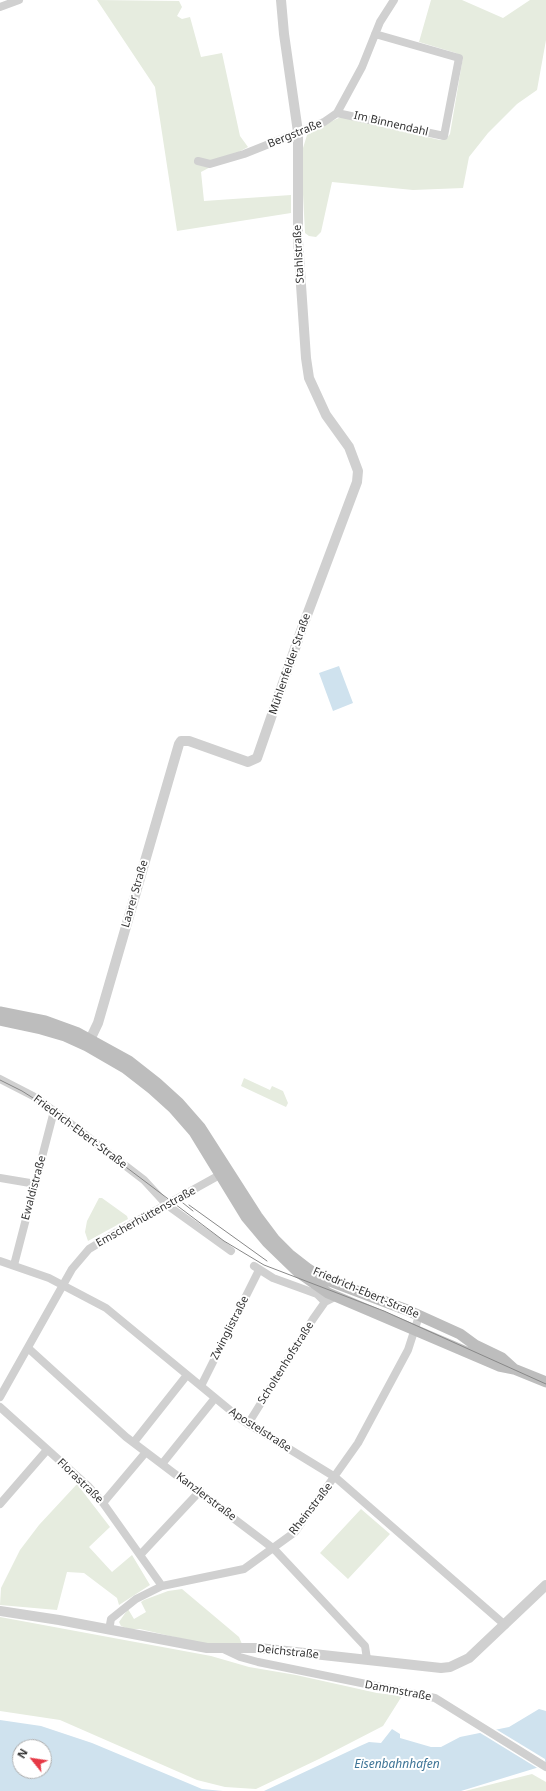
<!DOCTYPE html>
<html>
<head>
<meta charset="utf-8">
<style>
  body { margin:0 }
  #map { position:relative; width:546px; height:1791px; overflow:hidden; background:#fff; font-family:"Noto Sans",sans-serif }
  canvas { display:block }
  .north { position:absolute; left:12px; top:1739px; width:40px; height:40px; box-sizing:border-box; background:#fff; border:1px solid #adadad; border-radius:50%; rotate:300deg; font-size:11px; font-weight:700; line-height:16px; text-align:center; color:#333 }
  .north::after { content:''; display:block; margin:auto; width:14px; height:18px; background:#e63946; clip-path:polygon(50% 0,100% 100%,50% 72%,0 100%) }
</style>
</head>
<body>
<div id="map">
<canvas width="546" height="1791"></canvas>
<div class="north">N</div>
</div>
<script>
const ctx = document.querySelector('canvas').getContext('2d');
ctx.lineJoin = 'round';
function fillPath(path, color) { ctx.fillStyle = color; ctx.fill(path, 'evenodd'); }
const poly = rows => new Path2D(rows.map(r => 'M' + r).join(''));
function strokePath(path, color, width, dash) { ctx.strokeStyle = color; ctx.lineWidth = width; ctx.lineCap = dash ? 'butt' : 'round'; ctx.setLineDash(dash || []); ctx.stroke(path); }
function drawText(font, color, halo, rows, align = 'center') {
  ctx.font = font + ' "Noto Sans",sans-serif'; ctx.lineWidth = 4; ctx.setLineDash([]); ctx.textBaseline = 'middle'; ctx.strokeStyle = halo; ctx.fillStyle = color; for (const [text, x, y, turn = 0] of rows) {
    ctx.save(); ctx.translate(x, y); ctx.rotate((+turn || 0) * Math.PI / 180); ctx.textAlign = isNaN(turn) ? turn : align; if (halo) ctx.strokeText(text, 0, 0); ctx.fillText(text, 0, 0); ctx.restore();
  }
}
fillPath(poly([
  [97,0,179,1,182,7,177,16,182,19,190,17,201,57,222,53,240,136,248,147,201,172,204,201,291,195,291,213,177,231,155,87],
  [431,0,462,0,503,18,530,0,546,0,546,40,537,90,517,104,488,133,469,157,463,188,413,190,332,182,321,232,316,237,309,236,305,233,303,194,303,148,308,132,341,117,440,140,447,138,450,134,463,57,456,53,419,42],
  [244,1078,270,1090,272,1086,283,1091,288,1103,286,1107,241,1086],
  [99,1198,102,1198,127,1216,128,1219,88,1241,85,1232,87,1221],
  [77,1484,110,1527,89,1547,112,1572,132,1555,150,1585,119,1605,117,1598,84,1573,67,1572,57,1610,0,1605,1,1588,20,1550,39,1525],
  [361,1509,390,1534,348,1579,320,1553],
  [182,1589,239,1637,242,1644,200,1643,140,1629,129,1629,121,1626,119,1622,128,1609,134,1619,146,1612,141,1602,144,1600,168,1591],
  [0,1617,211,1656,249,1667,296,1675,377,1693,402,1696,383,1726,319,1759,256,1789,225,1787,197,1780,60,1720,0,1711],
  [532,1774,546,1782,546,1791,465,1791]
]), '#e6ecdf');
fillPath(poly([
  [339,666,353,703,333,711,319,673],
  [539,1709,546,1711,546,1765,461,1791,264,1791,360,1746,369,1742,381,1743,392,1729,400,1734,400,1738,431,1747,441,1747,460,1737,509,1727],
  [0,1720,41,1726,92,1743,202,1789,223,1791,0,1791],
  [20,1747,44,1747,44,1771,20,1771]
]), '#cfe2ee');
fillPath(poly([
  [494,1728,545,1759,546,1767,539,1769,477,1731]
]), '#fff');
strokePath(poly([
  [0,7,19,0],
  [337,113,444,136,459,58,375,34],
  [198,161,210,164,244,154,324,122,337,113,362,67,380,22,394,0],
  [0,1079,33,1096,54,1111,144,1180,167,1205,231,1251],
  [0,1178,36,1184],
  [0,1261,49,1278,106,1308,242,1420,335,1477,505,1625],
  [14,1265,54,1111],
  [254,1266,273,1278,317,1294,325,1302],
  [28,1348,126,1437,274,1549,365,1646,367,1659],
  [201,1386,259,1270],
  [0,1397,72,1269,89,1249,117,1232,225,1172],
  [0,1407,88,1486,103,1503,162,1586],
  [248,1424,313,1319,325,1302,335,1297],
  [134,1442,187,1375],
  [162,1464,215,1398],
  [103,1503,146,1452],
  [0,1504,47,1450],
  [141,1554,200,1491],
  [109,1630,111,1619,136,1599,162,1586,244,1569,295,1532,358,1443,408,1350,419,1316],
  [221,1648,240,1657,258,1662,435,1698,546,1767]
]), '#d0d0d0', 8);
strokePath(poly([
  [87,1046,98,1023,179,744,181,741,189,741,248,762,257,758,301,631,357,482,358,471,349,447,326,415,309,378,306,358,298,241,298,132,284,34,281,0],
  [0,1611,59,1620,207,1648,259,1648,441,1668,450,1667,469,1658,546,1585]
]), '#d0d0d0', 10);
strokePath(poly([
  [0,1012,45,1021,78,1033,129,1061,157,1083,179,1103,200,1127,257,1216,275,1240,289,1254,307,1268,322,1278,407,1310,460,1334,475,1345,502,1358,513,1368],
  [0,1020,41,1029,65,1036,87,1046,125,1068,152,1089,173,1108,194,1132,246,1217,267,1242,298,1272,328,1293,499,1366,514,1369,546,1382]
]), '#bdbdbd', 11);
strokePath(poly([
  [0,1080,22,1091,41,1103,224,1241,264,1265,384,1311,546,1384],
  [178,1199,193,1211],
  [189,1205,267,1261]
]), '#888', 1);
drawText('11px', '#333', '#fff', [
  ["Im Binnendahl",391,124,13],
  ["Bergstraße",295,134,-22],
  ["Stahlstraße",299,254,-93],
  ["Mühlenfelder Straße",290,664,-71],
  ["Laarer Straße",135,894,-74],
  ["Friedrich-Ebert-Straße",80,1132,37],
  ["Ewaldistraße",34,1188,-75],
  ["Emscherhüttenstraße",146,1217,-29],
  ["Friedrich-Ebert-Straße",366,1293,23],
  ["Zwinglistraße",230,1328,-63],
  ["Scholtenhofstraße",286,1363,-58],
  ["Apostelstraße",260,1430,33],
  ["Florastraße",80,1481,44],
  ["Kanzlerstraße",206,1497,37],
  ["Rheinstraße",311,1509,-52],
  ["Deichstraße",288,1652,6],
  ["Dammstraße",398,1691,11]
]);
drawText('italic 12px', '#3f7597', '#fff', [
  ["Eisenbahnhafen",397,1765]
]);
</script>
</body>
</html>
